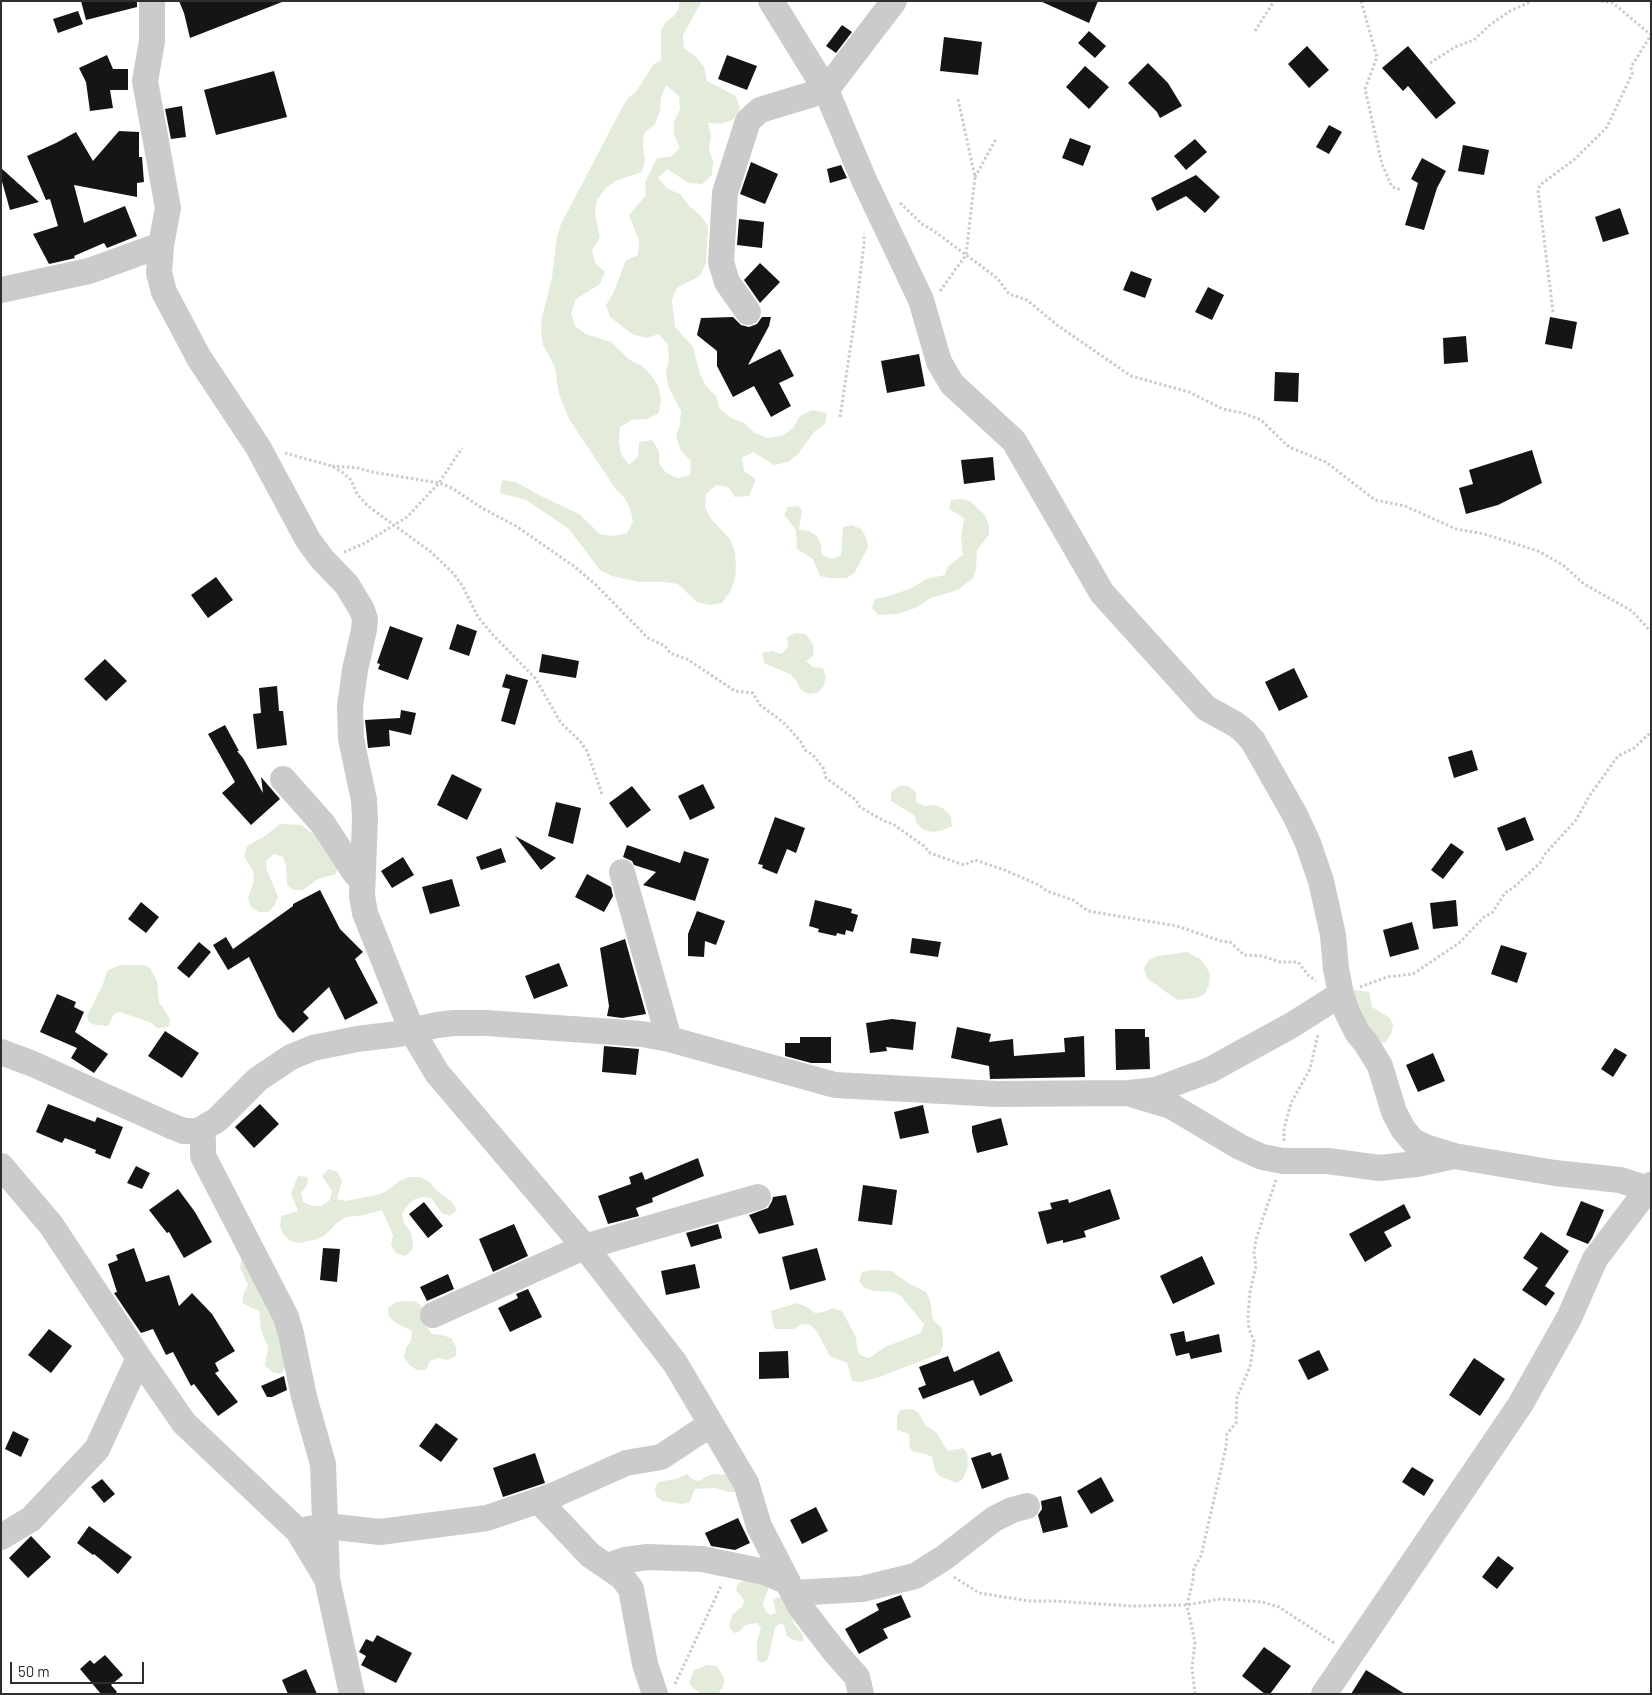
<!DOCTYPE html>
<html>
<head>
<meta charset="utf-8">
<style>
  body { margin:0 }
  #map { position:relative; width:1652px; height:1695px; overflow:hidden; background:#fff; font-family:Barlow,sans-serif }
  canvas { display:block }
  .frame { position:absolute; inset:0; border:2px solid #2e2e2e; pointer-events:none }
  .scale { position:absolute; left:10px; top:1662px; width:134px; height:22px; box-sizing:border-box; border:2px solid #2e2e2e; border-top:0; padding-left:6px; font-size:15px; line-height:18px; white-space:nowrap; color:#2e2e2e; -webkit-text-stroke:4px #fff; paint-order:stroke }
</style>
</head>
<body>
<div id="map">
<canvas width="1652" height="1695"></canvas>
<div class="frame"></div>
<div class="scale">50 m</div>
</div>
<script>
const ctx = document.querySelector('canvas').getContext('2d');
ctx.lineJoin = 'round';
function fillPath(path, color) { ctx.fillStyle = color; ctx.fill(path, 'evenodd'); }
const poly = rows => new Path2D(rows.map(r => 'M' + r).join(''));
function strokePath(path, color, width, dash) { ctx.strokeStyle = color; ctx.lineWidth = width; ctx.lineCap = dash ? 'butt' : 'round'; ctx.setLineDash(dash || []); ctx.stroke(path); }
fillPath(poly([
  [679,1,702,1,683,35,684,48,695,56,704,67,707,81,736,96,740,109,733,120,721,124,708,123,711,135,709,149,713,161,712,175,702,184,689,183,667,169,658,178,668,189,680,194,689,206,700,215,708,226,706,263,700,276,677,288,672,300,675,327,693,347,700,374,706,386,716,396,720,409,731,418,744,423,755,433,768,438,782,436,793,428,800,416,812,410,827,413,825,424,814,432,798,454,788,462,774,465,753,452,742,458,744,471,756,479,749,496,735,497,728,487,716,485,706,494,705,507,711,519,730,539,735,552,736,566,735,579,730,592,722,603,710,605,697,602,678,584,665,582,639,582,612,576,600,570,569,529,526,500,500,493,502,480,516,482,541,496,579,514,600,534,613,536,627,533,633,521,630,508,624,497,615,488,569,419,559,394,555,367,543,345,541,331,542,317,552,278,557,236,561,224,623,106,628,98,636,92,653,65,661,60,661,30,666,22,674,16,679,8],
  [666,85,679,96,680,109,674,122,674,135,680,148,670,157,657,158,645,182,646,195,629,215,639,241,638,255,626,260,613,294,606,305,610,317,632,334,646,338,659,334,668,345,669,359,666,372,668,386,681,411,680,424,676,437,681,451,691,461,690,475,678,478,666,473,659,463,659,451,652,440,639,442,638,456,629,465,621,454,619,441,620,427,632,420,647,419,659,413,661,399,658,386,651,375,642,366,630,360,611,342,586,334,575,326,571,313,576,299,600,284,605,272,595,263,592,250,600,238,595,213,597,200,605,189,615,181,642,172,645,159,643,146,644,133,655,124,660,111,661,98],
  [961,499,970,501,985,515,989,525,989,535,977,550,976,569,973,578,958,590,931,598,915,608,897,614,878,615,872,608,875,599,885,597,910,589,926,579,945,575,948,566,963,555,961,537,964,518,949,509,951,500],
  [798,506,802,510,799,529,809,531,817,536,821,545,822,555,832,559,841,555,843,527,852,525,861,529,866,537,868,547,855,572,847,578,829,578,820,576,813,559,797,549,796,530,784,515,788,507],
  [796,633,806,634,814,646,813,656,806,661,813,667,823,668,826,677,823,687,817,693,808,694,800,689,796,680,790,674,764,663,762,653,772,651,781,654,788,647,787,637],
  [899,786,908,786,916,792,916,802,925,806,935,805,944,809,951,816,952,826,943,830,933,832,924,830,917,824,914,815,891,801,891,792],
  [280,824,302,825,310,832,319,832,338,865,336,874,318,879,303,890,294,890,287,885,286,866,283,857,274,854,266,861,267,870,278,897,274,906,268,912,259,912,251,907,248,898,254,880,253,871,244,856,247,846,265,836],
  [1187,952,1200,959,1206,966,1210,975,1209,985,1205,994,1197,998,1177,1000,1147,978,1144,968,1149,960,1157,956],
  [119,965,144,965,150,968,157,981,159,1002,170,1019,169,1026,163,1028,157,1028,152,1023,120,1012,114,1014,108,1026,95,1025,89,1022,87,1016,103,984,107,971],
  [1355,990,1369,992,1372,1007,1390,1018,1393,1025,1392,1032,1385,1043,1378,1042,1349,993],
  [329,1169,338,1172,342,1181,337,1199,346,1201,376,1195,385,1192,401,1180,410,1177,420,1177,430,1182,435,1189,452,1202,457,1210,450,1216,442,1213,431,1198,422,1197,413,1200,407,1206,402,1214,404,1223,410,1231,413,1240,412,1250,405,1256,396,1253,391,1245,393,1235,382,1210,364,1215,346,1217,338,1222,325,1235,317,1239,299,1243,290,1241,283,1234,280,1226,281,1216,298,1211,291,1193,298,1176,308,1177,307,1186,301,1193,303,1202,312,1206,322,1206,330,1200,332,1191,322,1176],
  [242,1259,265,1285,286,1366,281,1374,272,1372,265,1366,268,1347,261,1330,259,1311,242,1303,244,1293,248,1285,240,1268],
  [872,1270,892,1271,908,1283,926,1292,930,1300,933,1320,941,1327,943,1336,943,1346,939,1354,879,1377,862,1382,852,1381,847,1363,830,1356,817,1332,811,1325,802,1324,794,1329,775,1329,772,1320,771,1311,797,1303,807,1307,815,1313,824,1312,833,1308,842,1311,856,1337,857,1347,860,1355,869,1358,885,1347,921,1333,924,1324,901,1296,893,1292,874,1291,865,1288,859,1281,862,1272],
  [407,1301,417,1302,423,1308,425,1317,426,1326,432,1334,442,1335,451,1338,456,1347,456,1356,448,1360,438,1358,430,1361,426,1370,417,1370,409,1365,404,1357,406,1348,411,1341,412,1331,396,1323,389,1317,388,1308,396,1302],
  [907,1409,914,1410,919,1413,925,1425,937,1433,944,1446,949,1451,963,1448,967,1453,968,1467,963,1479,957,1483,939,1476,935,1470,932,1457,926,1454,914,1452,909,1447,910,1441,909,1434,897,1430,897,1416,900,1410],
  [728,1471,736,1492,729,1492,715,1488,695,1489,690,1502,683,1504,662,1501,656,1496,655,1489,657,1483,663,1481,676,1479,687,1474,692,1479,699,1481,710,1475,716,1474,723,1475],
  [744,1581,768,1583,768,1590,763,1603,765,1610,770,1615,776,1613,773,1600,779,1597,786,1599,794,1624,803,1635,803,1642,791,1639,786,1635,785,1628,782,1623,776,1626,774,1632,768,1659,763,1663,757,1660,757,1641,761,1628,757,1623,750,1624,744,1626,740,1631,734,1633,729,1627,732,1615,743,1606,744,1600,736,1590,738,1583],
  [707,1665,717,1666,724,1678,724,1685,718,1694,702,1694,693,1688,689,1683,694,1670]
]), '#e3ecdb');
fillPath(poly([
  [81,1,137,1,137,7,86,20],
  [179,1,282,1,282,2,190,38,184,13],
  [1040,1,1098,1,1089,23],
  [78,11,83,24,58,33,53,19],
  [842,25,852,32,836,53,826,46],
  [1089,31,1106,46,1095,58,1078,43],
  [944,37,982,42,978,75,940,71],
  [1307,46,1329,70,1309,88,1288,64],
  [1408,46,1456,103,1436,119,1408,86,1403,91,1382,68],
  [107,55,113,69,128,69,128,90,110,90,113,108,90,111,86,82,79,68],
  [727,55,757,66,747,90,718,79],
  [1148,63,1168,83,1182,106,1160,118,1157,112,1128,83],
  [1085,66,1109,87,1089,109,1066,87],
  [274,71,287,117,216,135,204,90],
  [182,106,186,137,171,139,165,109],
  [1329,125,1342,132,1329,154,1316,147],
  [119,131,139,132,139,157,142,157,144,182,137,183,137,197,74,185,84,223,125,206,137,236,107,248,104,243,74,256,75,258,71,259,49,264,33,234,58,226,50,199,46,200,27,156,56,143,76,132,93,161],
  [1070,138,1091,146,1083,166,1062,158],
  [1195,139,1207,152,1186,170,1174,156],
  [1463,145,1489,150,1484,175,1458,171],
  [1422,158,1446,171,1437,188,1424,230,1405,225,1418,183,1411,179],
  [751,162,778,174,765,204,740,194],
  [841,165,847,178,830,183,827,169],
  [1,168,39,202,10,210,1,178],
  [1196,175,1220,197,1205,213,1186,196,1157,211,1151,198],
  [1620,208,1629,234,1603,242,1595,217],
  [739,219,764,222,762,248,737,245],
  [760,263,780,282,760,303,744,280],
  [1131,271,1152,279,1145,298,1123,290],
  [1208,287,1224,295,1212,320,1195,312],
  [733,317,741,325,749,327,757,324,762,317,771,317,769,326,748,365,780,349,794,376,779,383,791,406,771,417,754,386,733,397,717,366,717,351,697,335,701,318],
  [1550,317,1577,322,1572,349,1545,344],
  [1466,336,1468,362,1444,364,1443,338],
  [919,354,925,386,887,393,881,361],
  [1275,372,1299,373,1298,402,1274,401],
  [1532,450,1542,483,1498,505,1466,514,1459,488,1473,484,1469,470],
  [993,457,995,480,964,484,961,460],
  [216,577,233,600,208,618,191,595],
  [457,624,477,631,469,656,449,649],
  [390,626,423,638,408,680,378,669,380,664,377,663],
  [542,654,579,661,576,678,539,672],
  [105,659,127,681,106,701,84,679],
  [1294,668,1308,697,1279,711,1265,682],
  [506,674,528,680,515,725,501,721,510,689,502,687],
  [277,686,279,711,283,711,287,745,257,749,253,714,261,713,259,688],
  [401,710,416,713,411,735,389,730,390,746,368,748,365,720,400,718],
  [225,725,239,751,237,751,243,758,263,793,261,777,280,799,251,825,222,793,235,782,208,734],
  [1472,750,1478,770,1454,778,1448,757],
  [452,774,482,789,467,820,437,805],
  [703,784,715,808,690,820,678,796],
  [632,786,651,810,627,828,609,803],
  [556,802,581,808,573,844,548,836],
  [775,817,805,828,796,853,787,849,777,874,762,868,763,865,758,864],
  [1525,817,1534,840,1506,851,1497,828],
  [515,836,556,858,541,870],
  [1451,843,1464,852,1443,879,1431,870],
  [627,845,680,863,684,851,709,859,695,901,643,885,656,872,634,865,632,861,623,857],
  [501,848,506,862,481,870,476,857],
  [403,857,414,875,392,888,381,871],
  [587,874,611,887,613,896,604,912,575,897],
  [452,879,460,906,430,914,422,887],
  [320,890,340,929,363,952,355,959,378,1003,345,1020,329,987,303,1012,309,1018,293,1033,278,1017,249,957,228,970,213,945,226,937,233,949,293,906,293,904],
  [815,900,852,909,851,913,858,915,853,932,846,930,845,935,837,933,836,936,818,932,819,929,809,926],
  [1456,900,1458,926,1433,929,1430,903],
  [141,902,159,917,146,933,128,919],
  [697,911,725,921,716,945,705,941,704,957,688,956,688,934],
  [1412,922,1419,949,1390,957,1383,930],
  [912,938,941,942,938,957,910,953],
  [625,939,646,1014,622,1018,607,1016,609,1006,600,948],
  [199,942,211,952,189,978,177,968],
  [1501,945,1527,953,1517,983,1491,974],
  [559,963,568,986,534,999,525,976],
  [57,994,76,1002,74,1007,84,1012,75,1032,108,1054,94,1073,71,1058,77,1048,40,1032],
  [892,1019,916,1022,913,1050,886,1047,887,1051,870,1053,866,1023],
  [957,1027,991,1034,989,1042,1013,1039,1014,1056,1065,1052,1064,1038,1084,1036,1085,1077,990,1079,989,1066,951,1058],
  [1115,1029,1145,1029,1145,1037,1149,1037,1150,1069,1116,1070],
  [165,1031,199,1053,182,1078,148,1056],
  [800,1037,831,1037,831,1063,811,1063,785,1056,785,1043,800,1043],
  [604,1046,639,1049,636,1075,602,1072],
  [1615,1048,1627,1055,1613,1077,1601,1069],
  [1433,1053,1445,1081,1418,1092,1406,1065],
  [48,1104,95,1122,97,1117,123,1127,110,1159,95,1153,96,1150,65,1138,62,1143,36,1132],
  [260,1104,279,1124,254,1148,235,1127],
  [923,1105,929,1133,900,1139,894,1112],
  [1001,1118,1008,1145,977,1153,972,1132,972,1126],
  [698,1158,704,1176,652,1198,653,1202,636,1208,639,1216,608,1224,598,1196,631,1184,629,1177,642,1172,645,1180],
  [136,1166,150,1173,142,1189,127,1183],
  [863,1185,897,1190,892,1225,858,1221],
  [178,1189,195,1212,212,1242,184,1258,169,1232,167,1233,149,1210],
  [1110,1189,1120,1219,1084,1231,1086,1237,1063,1243,1063,1240,1047,1244,1038,1212,1052,1209,1050,1203,1068,1199,1069,1203],
  [786,1195,794,1225,759,1234,749,1215,768,1208,772,1201,773,1197],
  [1581,1201,1604,1210,1592,1238,1588,1244,1566,1235],
  [424,1202,443,1226,428,1238,409,1214],
  [1404,1204,1411,1218,1384,1232,1392,1246,1365,1262,1349,1234],
  [514,1224,528,1256,493,1272,479,1239],
  [718,1224,722,1238,691,1247,686,1233],
  [1541,1232,1569,1251,1545,1286,1555,1293,1546,1306,1522,1290,1538,1268,1523,1258],
  [134,1248,146,1282,169,1275,179,1306,192,1293,212,1314,235,1351,215,1363,219,1371,215,1373,238,1402,218,1416,194,1384,191,1386,173,1352,166,1355,153,1329,141,1333,114,1293,117,1292,108,1264,118,1260,116,1255],
  [323,1248,340,1249,337,1282,320,1280],
  [817,1248,826,1280,790,1290,782,1257],
  [1202,1256,1215,1284,1173,1304,1160,1276],
  [695,1264,700,1288,666,1295,661,1271],
  [448,1274,454,1289,427,1301,420,1287],
  [528,1289,542,1317,510,1332,498,1308,518,1298,516,1294],
  [49,1329,72,1346,51,1373,28,1355],
  [1184,1331,1186,1342,1219,1334,1222,1352,1191,1359,1189,1353,1176,1356,1170,1334],
  [1319,1350,1329,1370,1308,1380,1298,1360],
  [788,1351,789,1378,759,1379,759,1352],
  [999,1351,1013,1381,980,1396,973,1380,923,1399,918,1388,926,1385,919,1367,948,1356,954,1372],
  [1474,1358,1505,1379,1480,1416,1449,1395],
  [284,1376,287,1390,272,1397,267,1397,261,1386],
  [436,1423,458,1439,441,1462,419,1446],
  [13,1431,29,1439,21,1457,5,1449],
  [990,1452,992,1456,1001,1453,1009,1479,982,1489,971,1458],
  [535,1453,545,1483,503,1497,493,1468],
  [1412,1467,1434,1480,1424,1496,1402,1482],
  [1101,1477,1114,1501,1091,1514,1077,1491],
  [102,1479,115,1494,104,1503,91,1487],
  [1061,1496,1068,1527,1043,1533,1038,1515,1042,1509,1041,1501],
  [816,1507,828,1531,802,1544,790,1520],
  [738,1518,750,1543,735,1550,711,1546,705,1533],
  [89,1526,132,1557,118,1574,94,1554,93,1555,77,1543],
  [31,1536,51,1557,28,1578,9,1558],
  [1498,1556,1514,1568,1497,1589,1482,1577],
  [901,1595,911,1617,883,1629,888,1638,859,1654,845,1629,879,1610,876,1604],
  [377,1635,412,1653,396,1683,361,1665,366,1656,359,1652,366,1639,373,1642],
  [1264,1647,1291,1666,1270,1694,1265,1694,1242,1676],
  [105,1655,123,1675,111,1685,117,1692,115,1694,101,1694,80,1669,90,1660,94,1664],
  [306,1669,317,1694,288,1694,282,1680],
  [1366,1670,1405,1694,1351,1694]
]), '#151515');
strokePath(poly([
  [1361,1,1377,57,1365,89,1382,164,1392,187,1402,190],
  [1601,1,1613,3],
  [1612,1,1613,3,1651,35],
  [1255,31,1274,1],
  [1430,63,1455,47,1474,40,1491,24,1510,11,1532,1],
  [975,177,996,139],
  [900,203,922,224,934,231,997,278,1009,294,1027,300,1057,325,1131,376,1189,392,1223,409,1243,413,1261,420,1289,447,1326,462,1375,500,1405,506,1456,529,1484,534,1538,551,1563,565,1584,584,1632,611,1651,632],
  [940,291,966,255,975,177,958,99],
  [1553,312,1538,190,1540,185,1575,159,1607,127,1632,74,1631,67,1651,35],
  [840,417,855,317,864,244,864,233],
  [285,453,332,466,342,472,351,480,357,494,368,506,431,552,454,574,463,587,478,617,493,635,535,678,561,723,580,741,587,751,602,794],
  [332,466,358,468,372,472,439,483,452,488,482,508,516,526,575,567,595,584,648,638,665,646,670,653,687,659,735,691,753,693,760,705,783,722,801,742,805,750,813,755,824,769,826,778,856,800,860,807,884,821,893,824,924,846,930,853,964,865,975,860,1002,869,1039,885,1047,891,1073,900,1088,911,1177,926,1221,941,1230,942,1244,955,1262,956,1280,962,1298,962,1309,976,1316,981],
  [344,552,365,543,407,517,439,483,462,448],
  [1360,987,1387,977,1413,974,1459,943,1484,917,1492,913,1505,893,1513,888,1540,863,1545,854,1576,820,1590,795,1618,756,1634,748,1651,732],
  [1284,1141,1284,1129,1291,1103,1310,1069,1318,1034],
  [954,1577,979,1593,1029,1601,1055,1601,1132,1606,1187,1605,1220,1599,1262,1602,1279,1607,1334,1643],
  [675,1684,722,1584],
  [1195,1694,1192,1668,1195,1642,1187,1605,1193,1580,1194,1568,1201,1556,1226,1447,1227,1434,1236,1423,1237,1397,1250,1367,1254,1341,1249,1329,1248,1316,1250,1292,1256,1266,1254,1253,1256,1239,1276,1180]
]), '#cbcbcb', 3, [2.5, 2.5]);
strokePath(poly([
  [152,1,152,41,145,81,168,208,161,245,159,273,164,292,199,358,258,447,308,540,322,559,347,585,362,610,365,619,364,630,355,670,350,706,351,739,364,800,365,819,362,896,365,913,412,1031,437,1073,589,1252,675,1363,746,1483,759,1526,801,1608,835,1652,857,1677,861,1694],
  [771,1,826,90,864,180,921,300,939,362,952,384,1014,441,1102,593,1206,708,1235,724,1244,731,1253,741,1295,815,1308,843,1321,881,1333,935,1336,969,1341,994,1347,1012,1357,1032,1366,1043,1380,1066,1394,1112,1403,1129,1413,1141,1428,1148,1454,1156,1555,1173,1620,1180,1648,1189],
  [1,290,89,271,161,245],
  [748,312,727,282,721,262,725,193,748,121,760,110,826,90,894,1],
  [283,779,323,824,355,873,362,881],
  [622,872,669,1039],
  [1,1052,33,1064,171,1126,184,1131,198,1131,217,1120,258,1079,291,1057,313,1048,357,1039,398,1034,437,1025,454,1023,486,1023,642,1034,669,1039,835,1085,997,1094,1129,1093,1156,1090,1210,1070,1292,1025,1341,994],
  [1134,1095,1171,1106,1240,1147,1262,1157,1283,1161,1328,1161,1379,1168,1417,1164,1454,1156],
  [198,1131,203,1139,203,1156,286,1317,291,1334,304,1397,323,1464,327,1578],
  [1,1166,51,1225,139,1358,184,1423,298,1531,327,1579,352,1694],
  [433,1315,584,1247,758,1197],
  [539,1501,590,1555,622,1577,631,1589,645,1664,655,1694],
  [308,1529,326,1526,380,1532,487,1518,552,1496,626,1463,661,1457,711,1424],
  [1,1537,31,1519,97,1449,139,1358],
  [607,1566,625,1560,648,1557,702,1559,765,1572,788,1582],
  [793,1593,862,1589,915,1576,945,1557,994,1519,1012,1510,1027,1506],
  [1324,1694,1520,1405,1569,1318,1595,1259,1651,1185]
]), '#cbcbcb', 26);
</script>
</body>
</html>
